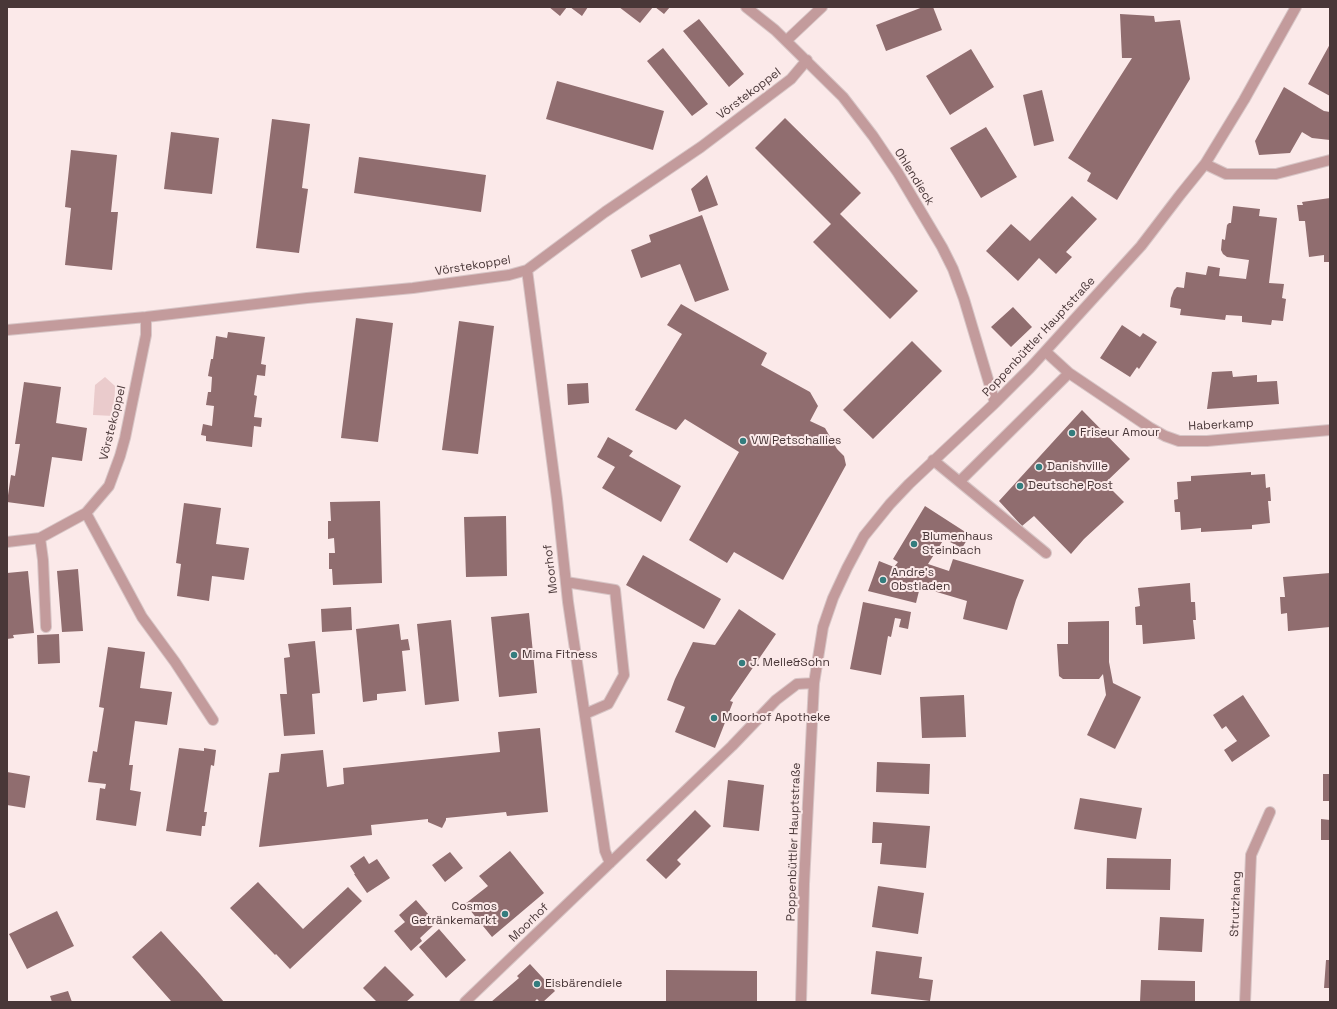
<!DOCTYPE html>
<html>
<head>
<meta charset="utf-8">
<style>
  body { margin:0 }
  #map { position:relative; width:1337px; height:1009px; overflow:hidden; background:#fbe9e9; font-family:"Space Grotesk",sans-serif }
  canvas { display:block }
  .frame { position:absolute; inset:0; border:8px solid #493738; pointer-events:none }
</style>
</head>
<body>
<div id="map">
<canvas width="1337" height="1009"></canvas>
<div class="frame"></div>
</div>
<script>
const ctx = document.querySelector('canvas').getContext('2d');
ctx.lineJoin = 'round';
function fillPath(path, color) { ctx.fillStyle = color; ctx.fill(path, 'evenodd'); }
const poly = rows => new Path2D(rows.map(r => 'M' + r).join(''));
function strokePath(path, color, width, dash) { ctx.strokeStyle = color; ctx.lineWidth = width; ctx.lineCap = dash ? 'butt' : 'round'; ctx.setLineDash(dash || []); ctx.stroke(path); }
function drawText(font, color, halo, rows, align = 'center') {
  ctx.font = font + ' "Space Grotesk",sans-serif'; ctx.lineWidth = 4; ctx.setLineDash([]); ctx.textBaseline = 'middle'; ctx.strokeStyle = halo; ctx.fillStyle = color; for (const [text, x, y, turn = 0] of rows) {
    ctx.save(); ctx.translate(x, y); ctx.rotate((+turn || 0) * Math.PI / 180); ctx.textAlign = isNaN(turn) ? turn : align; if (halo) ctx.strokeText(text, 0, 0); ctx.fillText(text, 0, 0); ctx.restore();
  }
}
fillPath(poly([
  [105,377,115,386,114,416,93,415,95,385]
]), '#eacbcc');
fillPath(poly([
  [549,7,567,7,560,16],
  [570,7,588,7,582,16],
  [619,7,653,7,640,23],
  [655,7,670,7,664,14],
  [923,7,933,7,942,30,886,51,876,25],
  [1120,14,1154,16,1155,22,1180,20,1190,79,1117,200,1087,181,1091,173,1068,158,1132,58,1122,58],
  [699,19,744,74,729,87,683,31],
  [1330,44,1330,96,1308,84],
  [663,48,708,104,692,116,647,61],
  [971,49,994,87,950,115,926,76],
  [557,81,664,111,653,150,546,119],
  [1284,87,1324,111,1330,112,1330,140,1312,138,1302,132,1290,153,1259,155,1255,141],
  [1042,90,1054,141,1034,146,1023,95],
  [785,118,861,193,840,214,918,291,890,319,813,242,831,224,755,148],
  [272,119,310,124,302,188,308,189,299,253,256,248],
  [986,127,1017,177,981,198,950,148],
  [171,132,219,138,212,194,164,189],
  [71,150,117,155,111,212,118,212,112,270,65,265,71,208,65,207],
  [359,157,486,175,481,212,354,193],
  [707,175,718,205,699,212,691,189],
  [1072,196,1097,219,1066,252,1072,257,1056,274,1039,258,1018,281,986,251,1011,224,1030,241],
  [1330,198,1330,262,1324,262,1324,255,1309,257,1305,221,1299,221,1297,205,1303,205,1302,202],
  [1233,206,1260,209,1259,216,1277,218,1269,283,1284,284,1282,298,1286,299,1283,321,1272,320,1271,325,1242,322,1242,316,1226,315,1225,320,1180,315,1181,309,1170,307,1171,298,1174,290,1177,287,1184,288,1186,272,1206,275,1208,266,1220,268,1219,276,1246,279,1249,260,1227,257,1223,254,1221,250,1222,239,1225,240,1227,225,1229,223,1231,223],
  [702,215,729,290,695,302,680,264,641,278,631,250,651,242,649,235],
  [681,304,767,353,761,365,810,392,818,406,810,421,825,428,837,449,844,456,846,465,783,580,734,552,727,563,689,540,739,452,685,419,676,430,635,410,682,334,667,325],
  [1013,307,1032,327,1011,347,991,327],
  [356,318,393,323,378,442,341,438],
  [459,321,494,326,478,454,442,450],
  [1122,325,1140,337,1143,333,1157,342,1139,369,1137,367,1130,377,1100,358],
  [228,332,265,337,261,364,266,365,265,376,257,375,254,395,257,396,254,417,262,418,261,427,254,426,252,447,206,441,206,436,201,435,203,424,212,426,214,406,206,405,208,392,211,392,212,377,208,376,211,359,213,359,216,336,227,338],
  [912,341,942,371,873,439,843,410],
  [1232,371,1233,377,1257,375,1257,382,1277,381,1279,404,1207,409,1212,372],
  [24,382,61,387,56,423,87,428,82,461,52,457,44,507,7,502,11,475,15,476,20,444,15,444],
  [588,383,589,403,568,405,567,384],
  [1082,410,1130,459,1105,483,1124,502,1084,539,1071,554,1034,516,1022,526,999,501],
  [608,437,633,451,629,456,681,486,661,522,602,488,615,467,597,457],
  [1251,472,1251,475,1265,474,1266,488,1270,487,1271,501,1268,501,1270,523,1252,525,1252,529,1201,532,1201,528,1181,530,1180,512,1175,512,1174,500,1178,499,1177,482,1191,481,1191,476],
  [380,501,382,583,333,585,332,569,329,569,329,553,335,553,334,538,328,539,328,521,331,521,330,502],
  [184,503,221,508,216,544,249,548,244,580,212,576,209,601,177,596,181,564,176,563],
  [925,506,970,535,962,548,944,539,928,564,949,571,953,559,1024,580,1016,600,1007,630,963,619,967,601,920,587,916,603,868,591,879,561,894,567,898,562,893,559],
  [506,516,507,576,466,577,464,517],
  [643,555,721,599,704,629,626,585],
  [78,569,83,631,62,632,57,571],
  [28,571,34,633,13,635,14,638,7,639,7,573],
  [1330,573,1330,627,1288,631,1287,613,1281,614,1280,597,1285,597,1283,577],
  [1190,583,1191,602,1195,602,1196,620,1193,620,1195,639,1143,644,1142,625,1136,625,1135,607,1140,606,1138,588],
  [863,602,911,612,908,629,899,627,901,619,895,618,891,637,888,636,881,675,850,669],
  [351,607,352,630,322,632,321,609],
  [739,609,776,634,730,701,733,702,715,748,675,732,685,707,667,700,675,679,693,642,715,645],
  [529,613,537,693,499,697,491,617],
  [451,620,459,701,425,705,417,624],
  [1109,621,1109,662,1113,683,1141,697,1115,749,1087,735,1106,695,1103,674,1099,679,1063,679,1059,676,1057,644,1068,644,1068,622],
  [399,624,401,640,408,639,410,650,402,651,406,691,377,694,377,700,363,702,356,629],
  [59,634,60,663,38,664,37,635],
  [315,641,320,693,312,694,315,734,284,736,280,694,287,694,284,658,290,657,288,644],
  [108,647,145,652,140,688,172,692,167,725,135,721,129,765,133,765,130,790,141,792,136,826,96,820,100,788,105,789,106,784,88,782,93,751,97,752,104,708,99,707],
  [964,695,966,737,922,738,920,697],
  [1243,695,1270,736,1232,762,1224,750,1237,741,1226,726,1222,729,1213,715],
  [540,728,548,812,507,816,506,812,446,818,446,820,442,828,428,822,428,819,371,825,372,835,259,847,269,773,279,772,281,754,323,750,327,787,344,784,343,768,500,752,498,732],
  [179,748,204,751,204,748,216,750,214,766,211,765,204,812,207,812,205,826,202,826,201,836,166,831],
  [877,762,930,764,929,794,876,792],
  [7,772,30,776,25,808,7,805],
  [1323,774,1330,774,1330,801,1323,801],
  [728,780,764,785,759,831,723,827],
  [1080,798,1142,808,1136,839,1074,829],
  [695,810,711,826,677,860,681,864,666,879,646,860],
  [1321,819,1330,820,1330,840,1321,840],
  [873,822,930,826,926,868,880,864,882,843,872,843],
  [510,851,544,893,492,937,465,904,488,886,479,876],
  [450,852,463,868,445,882,432,865],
  [364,856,369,864,377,859,390,878,367,893,354,874,355,874,350,866],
  [1107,858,1171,859,1170,890,1106,889],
  [258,882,303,929,348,887,362,901,290,969,276,954,275,955,230,908],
  [878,886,924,893,918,934,872,927],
  [416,900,436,923,420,938,422,941,411,951,394,931,405,922,399,915],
  [57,911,74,946,27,969,9,934],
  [1160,917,1204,919,1202,952,1158,950],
  [439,929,466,960,446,978,419,947],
  [161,931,200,974,224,1002,172,1002,171,1001,132,957],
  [876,951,922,957,919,978,933,980,930,1001,871,994],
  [1326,960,1330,960,1330,988,1324,988],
  [530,964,555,991,543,1002,540,1002,537,999,534,1002,491,1002,519,978,517,976],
  [385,966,414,995,406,1002,377,1002,363,988],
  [666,970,757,971,757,1002,666,1002],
  [1141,980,1195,981,1195,1002,1140,1002],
  [68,991,72,1002,52,1002,50,996]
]), '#906d6f');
const minor = poly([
  [746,7,775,30,843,97,873,136,898,173,942,247,953,269,964,299,995,403],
  [787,40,822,7],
  [1205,164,1226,174,1276,174,1330,160],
  [527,270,557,499,568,602,605,851,610,863],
  [7,330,146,317,307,298,413,288,509,275,527,270,605,212,701,147,791,79,807,60],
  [1046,352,1069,373,1149,427,1165,436,1179,441,1207,441,1330,430],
  [933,460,1046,553],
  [960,481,1069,373],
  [86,513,142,617,175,662,213,720],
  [40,538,43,560,46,627],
  [7,542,40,538,86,513,109,486,120,456,125,438,146,335,146,317],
  [566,582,615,590,624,675,608,704,585,714],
  [465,1002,732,746,776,700,797,684,814,683],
  [801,1002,804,884,814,683,823,627,833,598,847,568,864,536,890,504,909,484,995,403,1030,368,1141,246,1180,195,1205,164,1244,100,1296,7],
  [1245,1002,1251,855,1270,812]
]);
strokePath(minor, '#d7c5c6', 12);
strokePath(minor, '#c39b9c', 10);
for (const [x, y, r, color] of [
  [1072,433,4,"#347d7e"],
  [743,441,4,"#347d7e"],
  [1039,467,4,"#347d7e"],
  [1020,486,4,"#347d7e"],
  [914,544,4,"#347d7e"],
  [883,580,4,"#347d7e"],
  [514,655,4,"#347d7e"],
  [742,663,4,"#347d7e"],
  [714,718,4,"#347d7e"],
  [505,914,4,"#347d7e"],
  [537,984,4,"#347d7e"]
]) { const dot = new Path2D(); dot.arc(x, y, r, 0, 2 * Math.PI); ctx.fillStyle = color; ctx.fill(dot); strokePath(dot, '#fbe9e9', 1.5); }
drawText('12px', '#493738', '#fbe9e9', [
  ["Vörstekoppel",749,94,-37],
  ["Ohlendieck",914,177,58],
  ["Vörstekoppel",473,266,-9],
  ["Poppenbüttler Hauptstraße",1039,337,-47],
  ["Vörstekoppel",113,423,-76],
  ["Haberkamp",1221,425,-3],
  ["Moorhof",551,569,-97],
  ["Poppenbüttler Hauptstraße",794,842,-88],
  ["Strutzhang",1236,904,-88],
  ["Moorhof",529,923,-44]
]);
drawText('12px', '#493738', '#fbe9e9', [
  ["Friseur Amour",1080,433],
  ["VW Petschallies",751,441],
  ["Danishville",1047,467],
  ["Deutsche Post",1028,486],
  ["Blumenhaus",922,537],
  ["Steinbach",922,551],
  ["Andre's",891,573],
  ["Obstladen",891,587],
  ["Mima Fitness",522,655],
  ["J. Melle&Sohn",750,663],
  ["Moorhof Apotheke",722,718],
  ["Cosmos",497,907,"right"],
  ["Getränkemarkt",497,921,"right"],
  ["Eisbärendiele",545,984]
], 'left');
</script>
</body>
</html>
